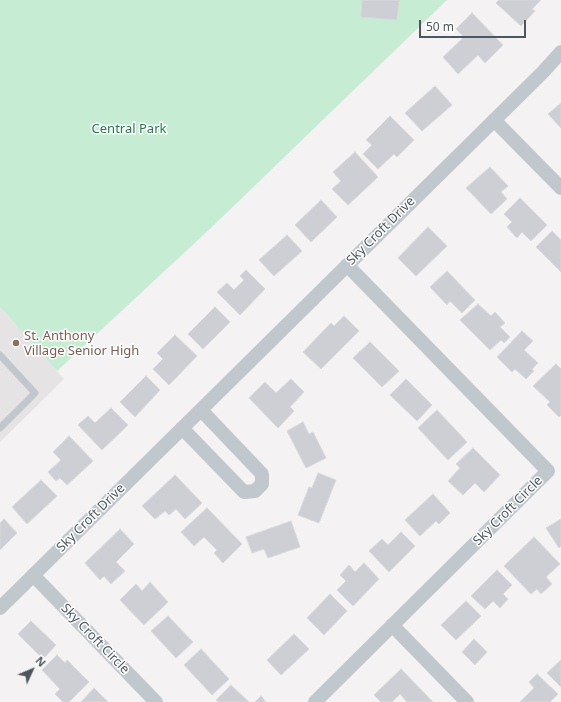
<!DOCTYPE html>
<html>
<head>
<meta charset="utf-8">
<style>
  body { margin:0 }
  #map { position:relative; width:561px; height:702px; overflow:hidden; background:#f4f2f2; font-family:"Noto Sans",sans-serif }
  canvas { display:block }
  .north { position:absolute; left:12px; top:650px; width:40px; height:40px; -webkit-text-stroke:3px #fff; paint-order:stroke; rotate:46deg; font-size:11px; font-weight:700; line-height:16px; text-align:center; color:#4c565e }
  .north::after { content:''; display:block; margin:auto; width:14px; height:18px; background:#4c565e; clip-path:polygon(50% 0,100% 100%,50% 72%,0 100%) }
  .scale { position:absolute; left:419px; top:20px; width:107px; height:18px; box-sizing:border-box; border:2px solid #4c565e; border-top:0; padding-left:5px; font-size:12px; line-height:14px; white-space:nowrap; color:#4c565e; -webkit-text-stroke:3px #fff; paint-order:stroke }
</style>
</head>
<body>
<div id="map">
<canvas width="561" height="702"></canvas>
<div class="north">N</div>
<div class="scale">50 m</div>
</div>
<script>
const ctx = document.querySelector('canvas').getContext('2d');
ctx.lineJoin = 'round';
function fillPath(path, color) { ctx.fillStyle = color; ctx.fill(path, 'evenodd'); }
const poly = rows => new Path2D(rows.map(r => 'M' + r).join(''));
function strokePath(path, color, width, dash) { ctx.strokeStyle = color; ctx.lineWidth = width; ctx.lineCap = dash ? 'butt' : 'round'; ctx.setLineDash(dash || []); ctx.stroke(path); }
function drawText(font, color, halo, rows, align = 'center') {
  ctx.font = font + ' "Noto Sans",sans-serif'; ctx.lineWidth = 3; ctx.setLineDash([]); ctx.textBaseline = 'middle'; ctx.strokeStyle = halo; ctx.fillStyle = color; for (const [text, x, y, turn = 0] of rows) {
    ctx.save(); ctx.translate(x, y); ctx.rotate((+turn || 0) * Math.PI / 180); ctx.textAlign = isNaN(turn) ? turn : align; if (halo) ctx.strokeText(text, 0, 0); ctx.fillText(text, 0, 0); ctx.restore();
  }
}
fillPath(poly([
  [0,307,64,379,0,442]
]), '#e5e3e4');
fillPath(poly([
  [0,0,447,0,213,226,57,371,0,307]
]), '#c7ecd4');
const building = poly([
  [362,0,399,0,397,20,361,17,362,0],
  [499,0,541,0,532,9,535,11,521,26,496,3,499,0],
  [472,13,503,45,485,63,478,55,458,74,443,57,464,37,456,29,472,13],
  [435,86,452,105,422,131,405,113,435,86],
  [561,103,561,128,548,114,561,103],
  [390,116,414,140,397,157,394,154,378,169,363,154,372,145,366,140,390,116],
  [355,152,378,177,348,205,332,189,341,181,333,172,355,152],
  [490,167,508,186,501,192,507,199,491,214,466,188,490,167],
  [520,198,547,225,531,241,522,232,517,238,507,227,512,222,504,214,520,198],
  [321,200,337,217,311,242,295,225,321,200],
  [428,227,447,246,416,276,398,258,428,227],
  [552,231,561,240,561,272,536,247,552,231],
  [287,235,302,251,274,276,259,260,287,235],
  [246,270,265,289,240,315,217,292,227,283,234,290,244,280,240,276,246,270],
  [447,271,475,300,462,313,450,301,447,305,430,287,447,271],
  [478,304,491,316,495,312,505,323,500,327,510,337,504,343,501,340,490,350,460,320,478,304],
  [215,307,230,322,203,349,188,334,215,307],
  [344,316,359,331,321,369,303,352,331,323,334,326,344,316],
  [522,331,533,341,524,350,538,363,532,369,534,371,526,379,515,369,512,372,497,357,522,331],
  [175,335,197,356,169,385,153,369,163,359,157,353,175,335],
  [370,342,399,371,382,387,353,358,370,342],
  [556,364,561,369,561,415,559,417,547,405,550,402,533,386,556,364],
  [146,376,160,390,135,417,120,402,146,376],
  [291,379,304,392,290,407,294,411,278,428,249,398,265,382,276,393,291,379],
  [406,379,432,405,417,421,390,395,406,379],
  [111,408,128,425,102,450,78,425,88,416,95,423,111,408],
  [437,410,467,442,448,460,418,428,437,410],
  [303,422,309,434,313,432,326,458,306,468,287,431,303,422],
  [69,436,93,461,67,485,60,478,56,481,48,472,61,460,53,452,69,436],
  [473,448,500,475,484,492,475,483,463,495,448,481,460,468,456,464,473,448],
  [318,473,336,480,319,523,298,515,309,487,312,488,318,473],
  [175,475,202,503,185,519,176,509,169,515,165,511,155,519,142,506,175,475],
  [41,480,57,496,27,524,12,507,41,480],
  [433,494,450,513,439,524,436,521,420,536,405,520,433,494],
  [207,508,242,544,223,563,214,553,217,550,204,537,194,546,181,532,207,508],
  [4,519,17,533,0,550,0,523,4,519],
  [561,519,561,546,559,548,546,528,561,519],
  [291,521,300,547,268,558,264,549,252,553,246,537,291,521],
  [120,529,134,544,116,562,125,571,111,584,104,576,100,580,85,563,120,529],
  [401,532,415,546,389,572,369,551,382,539,388,545,401,532],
  [534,537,560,564,546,577,552,584,541,594,537,589,531,594,504,566,534,537],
  [364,563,379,579,353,606,337,590,346,581,340,575,349,565,355,572,364,563],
  [497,570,512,585,503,594,508,599,500,608,493,601,485,609,471,596,497,570],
  [150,582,168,602,144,625,120,600,136,584,142,591,150,582],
  [330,594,347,611,324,635,307,618,330,594],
  [466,601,481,616,456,640,441,625,466,601],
  [168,616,193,642,176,658,151,631,168,616],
  [31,621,56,645,43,659,18,634,31,621],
  [294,634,309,649,281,675,267,660,294,634],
  [474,639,487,652,475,665,462,652,474,639],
  [201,649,229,679,212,695,184,665,201,649],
  [57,655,65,663,67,660,89,682,69,702,63,702,55,694,60,689,42,670,57,655],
  [561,660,561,687,547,673,561,660],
  [401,669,433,702,407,702,400,694,392,702,381,702,374,695,401,669],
  [537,674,558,694,550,702,520,702,534,688,529,682,537,674],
  [231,685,249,702,219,702,216,700,231,685],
  [94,688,108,702,81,702,94,688],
  [261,696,266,702,255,702,261,696]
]);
fillPath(building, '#cdcfd4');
strokePath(building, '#d7d9dc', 1);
strokePath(poly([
  [0,355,35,393,0,428]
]), '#c0c7cd', 7);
strokePath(poly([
  [494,120,561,188],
  [182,428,244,492,255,491,262,484,262,474,201,410],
  [33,575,156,702],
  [0,608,543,72,561,52],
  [392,625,467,702],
  [315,702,548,471,347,265]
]), '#c0c7cd', 14);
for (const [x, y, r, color] of [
  [16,343,4,"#8d6e63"]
]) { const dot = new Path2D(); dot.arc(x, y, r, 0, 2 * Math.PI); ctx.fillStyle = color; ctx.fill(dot); strokePath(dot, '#fff', 1.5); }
drawText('13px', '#23794b', '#fff', [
  ["Central Park",129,129]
]);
drawText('13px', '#4c565e', '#fff', [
  ["Sky Croft Drive",381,231,-45],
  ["Sky Croft Circle",508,511,-45],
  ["Sky Croft Drive",91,518,-45],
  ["Sky Croft Circle",95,639,46]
]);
drawText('13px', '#785e54', '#fff', [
  ["St. Anthony",24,336],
  ["Village Senior High",24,351]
], 'left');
</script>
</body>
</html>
